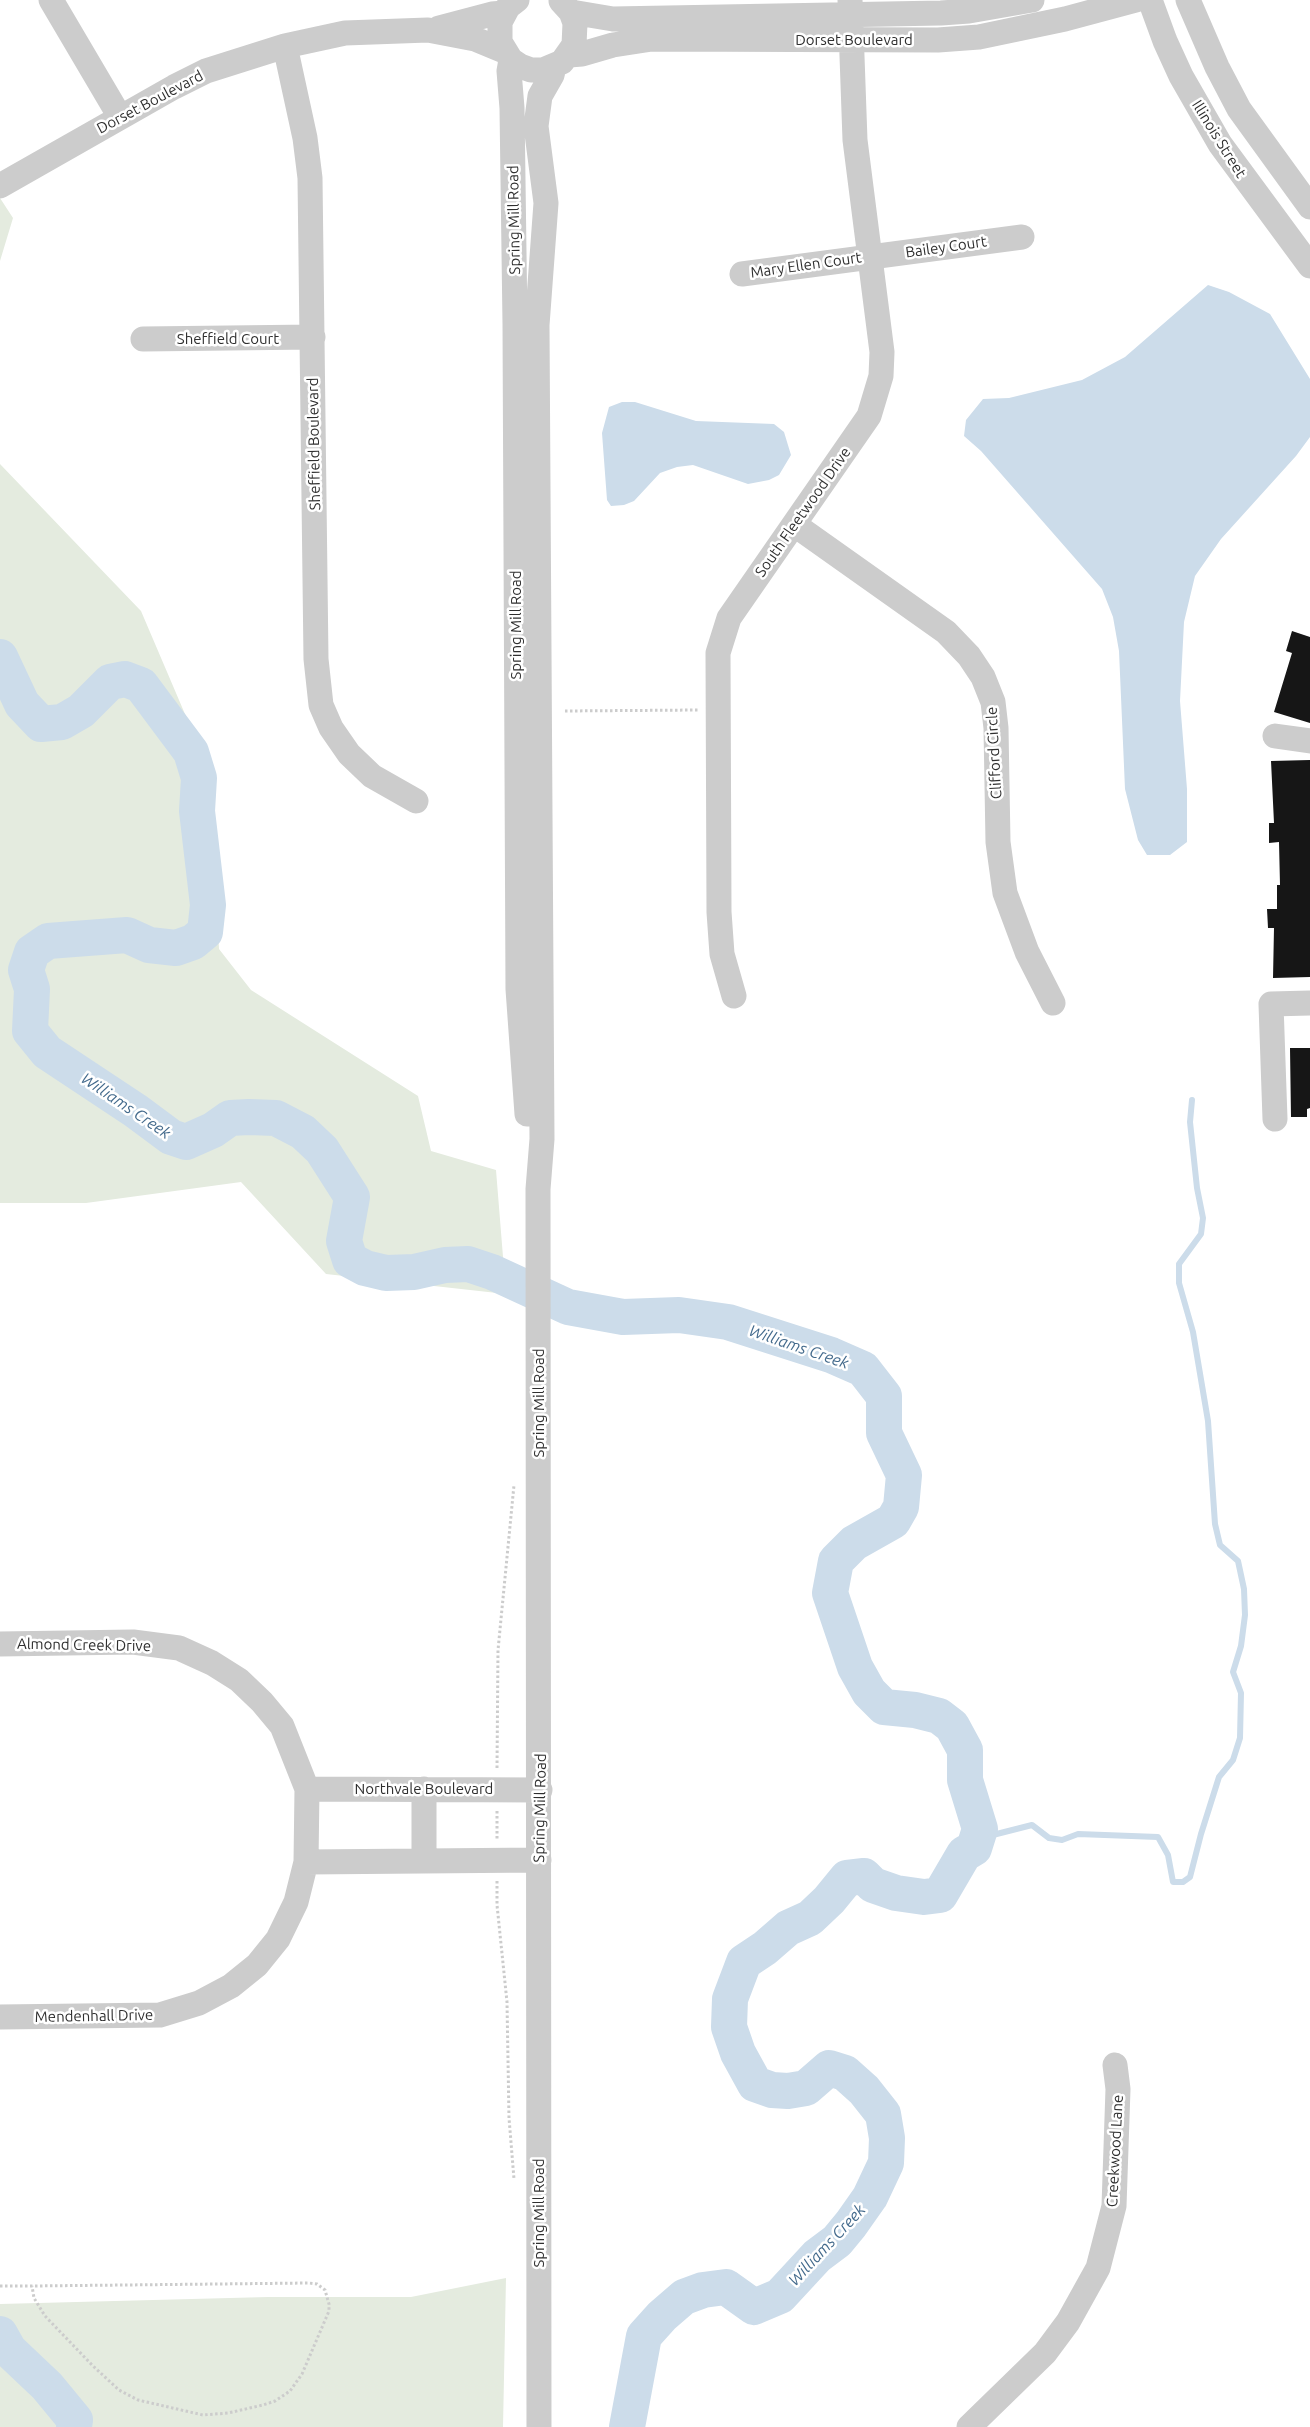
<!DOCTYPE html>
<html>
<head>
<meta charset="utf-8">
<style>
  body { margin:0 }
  canvas { display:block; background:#fff }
</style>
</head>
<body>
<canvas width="1310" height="2427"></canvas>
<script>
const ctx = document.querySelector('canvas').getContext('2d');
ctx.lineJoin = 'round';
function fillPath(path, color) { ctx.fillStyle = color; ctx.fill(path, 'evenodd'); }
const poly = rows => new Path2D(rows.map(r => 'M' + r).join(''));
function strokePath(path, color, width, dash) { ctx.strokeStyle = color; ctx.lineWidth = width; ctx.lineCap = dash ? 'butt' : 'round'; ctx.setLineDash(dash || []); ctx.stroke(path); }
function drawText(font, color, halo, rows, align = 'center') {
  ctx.font = font + ' Ubuntu,sans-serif'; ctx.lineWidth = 5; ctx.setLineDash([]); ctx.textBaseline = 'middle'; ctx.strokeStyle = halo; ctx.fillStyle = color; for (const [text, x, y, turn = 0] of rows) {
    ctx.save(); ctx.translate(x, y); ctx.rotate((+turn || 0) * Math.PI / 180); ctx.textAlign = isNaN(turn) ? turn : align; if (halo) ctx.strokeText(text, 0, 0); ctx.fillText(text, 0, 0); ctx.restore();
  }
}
fillPath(poly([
  [0,198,13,218,0,261],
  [0,464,141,611,211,775,219,949,251,990,418,1096,431,1151,496,1170,506,1294,326,1274,241,1182,86,1203,0,1203],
  [506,2278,503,2427,0,2427,0,2304,268,2297,411,2297]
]), '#e4ebdf');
fillPath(poly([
  [1208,285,1229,292,1270,314,1310,379,1310,437,1296,456,1221,539,1195,576,1184,622,1180,701,1187,789,1187,842,1170,855,1147,855,1138,840,1125,789,1119,651,1113,617,1102,589,981,451,964,436,966,420,983,399,1009,398,1082,380,1125,357],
  [622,402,635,402,696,421,774,424,784,432,791,455,779,475,769,480,748,484,693,465,677,467,660,473,634,501,624,505,611,506,607,500,602,433,609,407]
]), '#ccdcea');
strokePath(poly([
  [977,1839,1032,1825,1049,1838,1062,1840,1078,1834,1158,1837,1168,1855,1173,1882,1183,1882,1190,1877,1201,1834,1219,1777,1233,1760,1240,1738,1241,1693,1233,1672,1241,1646,1245,1615,1244,1589,1238,1561,1220,1545,1215,1524,1208,1421,1193,1332,1179,1283,1179,1264,1201,1234,1203,1218,1197,1188,1190,1122,1192,1100]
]), '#ccdcea', 6);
strokePath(poly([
  [0,657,22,704,41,724,62,722,81,711,110,682,125,679,141,685,191,752,199,778,197,811,208,905,205,932,193,942,176,948,149,945,127,935,48,941,32,952,26,970,32,989,30,1031,47,1052,136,1111,171,1137,186,1142,213,1130,230,1118,249,1117,276,1118,303,1132,322,1150,352,1197,344,1241,350,1260,365,1268,386,1273,414,1272,445,1265,468,1264,492,1272,568,1307,623,1317,679,1315,728,1322,831,1355,863,1369,884,1396,884,1433,904,1475,901,1507,893,1521,854,1543,836,1561,830,1593,855,1667,869,1692,884,1707,915,1710,939,1716,952,1726,965,1750,965,1780,980,1829,974,1848,964,1854,940,1895,924,1897,896,1893,873,1885,864,1876,847,1878,829,1900,810,1918,788,1928,765,1948,744,1962,730,1999,729,2027,738,2053,755,2084,772,2090,788,2091,806,2088,829,2068,845,2073,864,2090,883,2114,887,2138,886,2163,870,2197,851,2224,837,2241,817,2256,780,2296,754,2307,726,2287,703,2290,684,2297,662,2316,644,2336,627,2427],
  [0,2334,9,2350,47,2386,75,2420,74,2427]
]), '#ccdcea', 36);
fillPath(poly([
  [1292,631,1310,637,1310,723,1274,712,1292,653,1286,651],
  [1310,760,1310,977,1273,978,1274,928,1268,928,1267,909,1277,909,1277,885,1280,885,1279,842,1269,843,1269,823,1274,823,1271,761],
  [1290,1048,1310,1048,1310,1108,1307,1109,1307,1117,1291,1117]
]), '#161616');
strokePath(poly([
  [565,711,698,710],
  [497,1768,498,1650,514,1485],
  [497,1811,497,1840],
  [497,1881,497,1905,507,2002,509,2118,514,2179],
  [0,2286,32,2286,309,2283,317,2284,325,2290,329,2304,329,2311,302,2374,290,2391,275,2401,263,2405,228,2413,203,2415,138,2400,119,2390,93,2366,45,2316,34,2298,32,2286]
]), '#ccc', 3, [2.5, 2.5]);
strokePath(poly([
  [51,0,120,117],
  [517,0,508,7,500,22,500,42,511,60,520,66,531,70,543,70,562,62,574,45,575,23,571,12,561,1],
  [1150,0,1165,41,1181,76,1220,144,1310,266],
  [1188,0,1217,67,1239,109,1310,207],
  [571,12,613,19,941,13,969,11,1032,0],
  [439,28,492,14,504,13],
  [285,46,305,138,310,178,316,659,321,705,331,728,349,754,372,776,416,801],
  [569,55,582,54,613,45,652,39,938,40,979,37,1065,19,1136,0],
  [511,60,509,71,512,108,515,324,518,989,527,1114],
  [0,186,174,87,206,71,285,46,345,33,428,30,475,39,504,51],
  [742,274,1022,237],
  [143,339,313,337],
  [795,525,946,632,969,656,983,677,993,702,996,728,998,842,1005,893,1027,952,1053,1003],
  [1275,736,1310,741],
  [734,996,722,954,719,912,718,653,729,618,869,416,881,376,882,352,855,140,850,0],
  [1275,1119,1271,1004,1310,1003],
  [0,1644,133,1642,179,1648,212,1663,239,1680,262,1702,282,1726,307,1789,306,1862,296,1902,278,1939,257,1965,231,1986,199,2003,160,2015,0,2017],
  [307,1789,540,1790],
  [424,1789,424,1861],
  [306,1862,539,1860],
  [539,2427,538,1189,542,1139,537,325,546,203,536,126,540,96,552,75,554,67],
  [969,2427,1045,2353,1068,2322,1098,2268,1114,2206,1118,2089,1115,2065]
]), '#ccc', 25);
drawText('15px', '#2f2f2f', '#fff', [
  ["Dorset Boulevard",854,40],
  ["Dorset Boulevard",150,102,-28],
  ["Illinois Street",1219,139,58],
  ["Spring Mill Road",514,220,-91],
  ["Bailey Court",946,247,-8],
  ["Mary Ellen Court",806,265,-8],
  ["Sheffield Court",228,339],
  ["Sheffield Boulevard",314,444,-91],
  ["South Fleetwood Drive",803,512,-55],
  ["Spring Mill Road",516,625,-90],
  ["Clifford Circle",994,753,-93],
  ["Spring Mill Road",539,1403,-90],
  ["Almond Creek Drive",84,1645,1],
  ["Northvale Boulevard",424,1789],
  ["Spring Mill Road",540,1808,-89],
  ["Mendenhall Drive",94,2016,-1],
  ["Creekwood Lane",1115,2151,-87],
  ["Spring Mill Road",539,2213,-90]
]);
drawText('italic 16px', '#436a8c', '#fff', [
  ["Williams Creek",126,1106,34],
  ["Williams Creek",799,1347,19],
  ["Williams Creek",827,2245,-47]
]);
</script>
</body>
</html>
